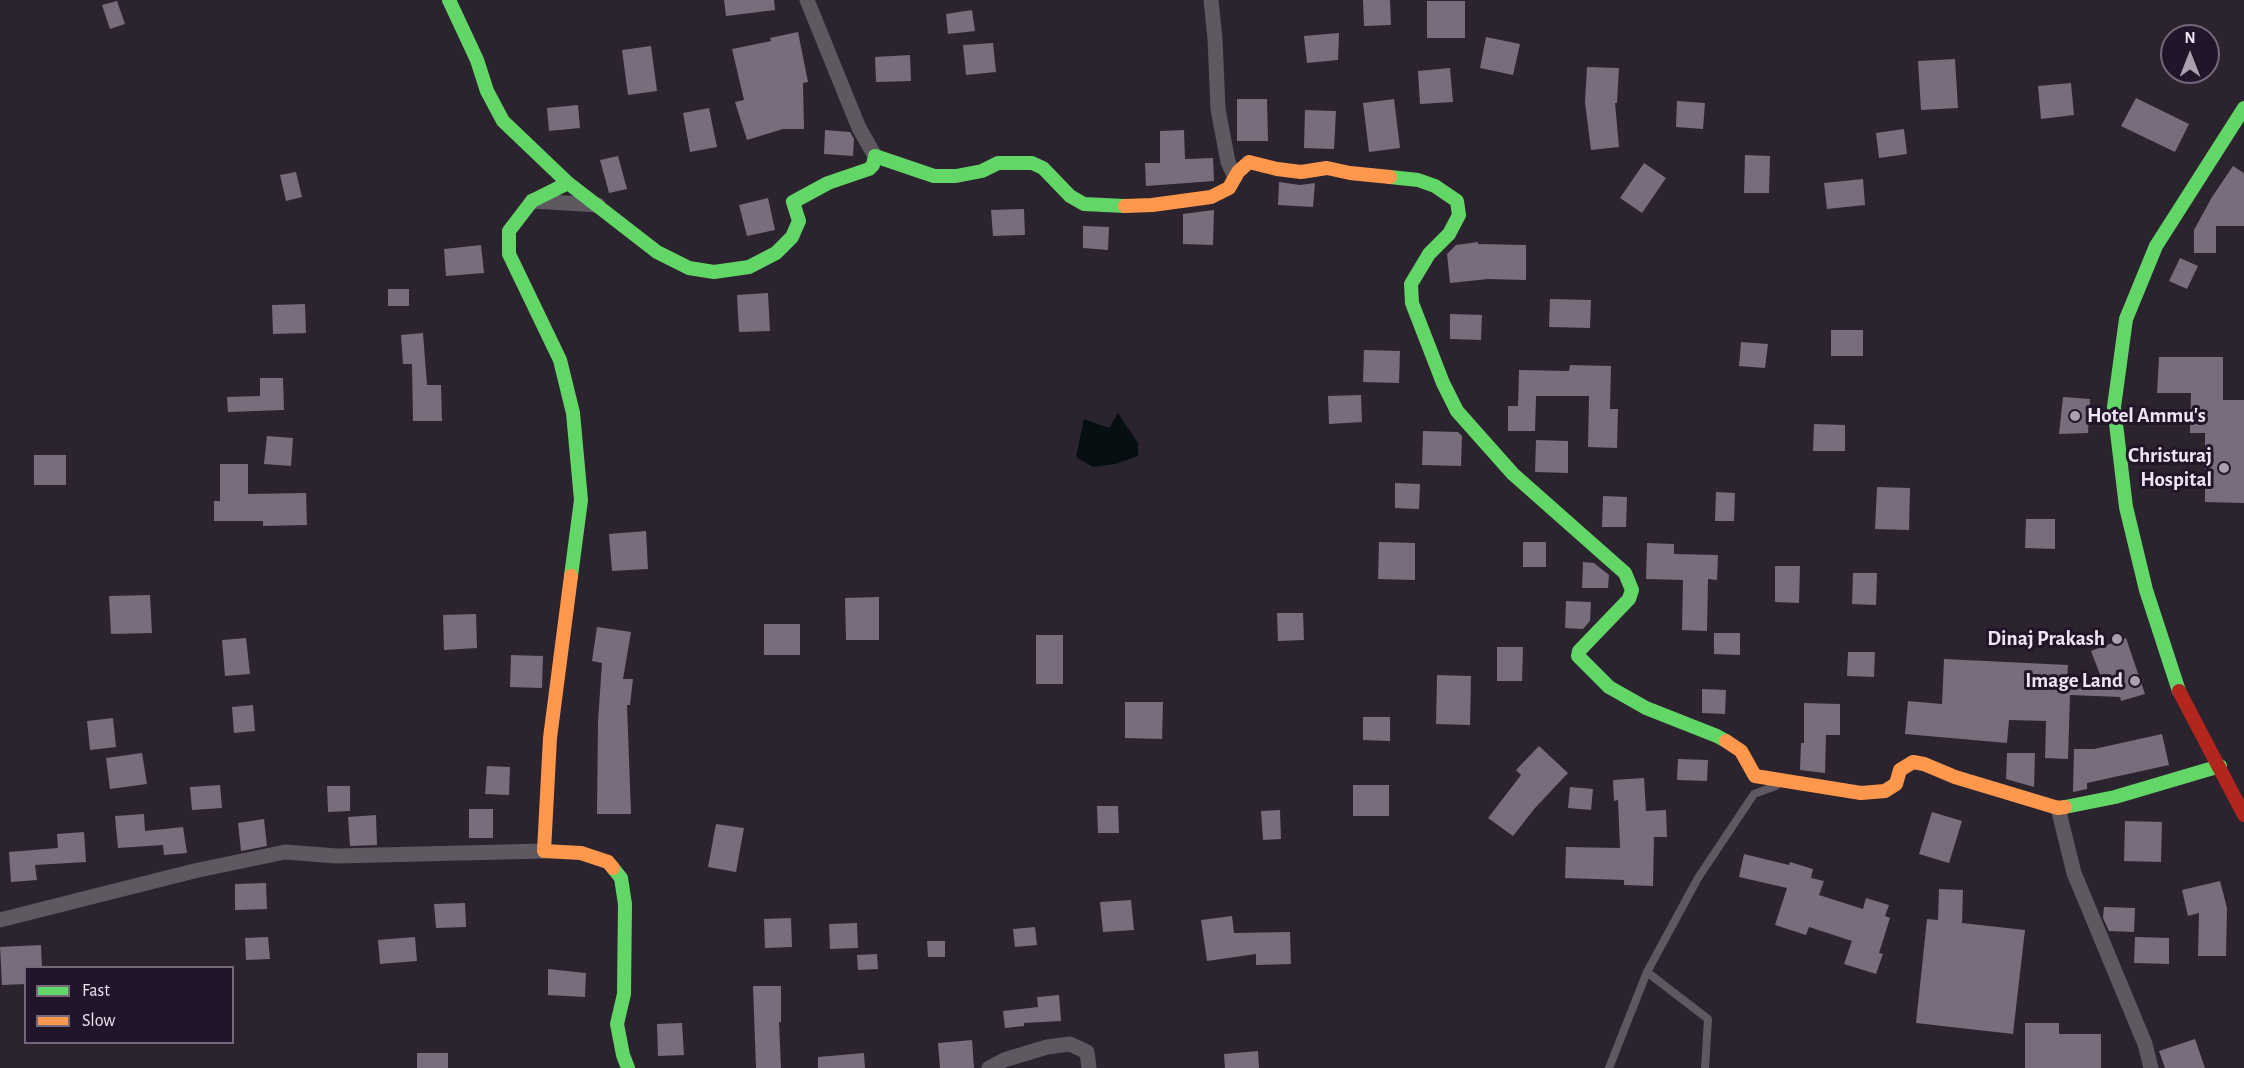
<!DOCTYPE html>
<html>
<head>
<meta charset="utf-8">
<style>
  body { margin:0 }
  #map { position:relative; width:2244px; height:1068px; overflow:hidden; background:#2b232e; font-family:"Alegreya Sans",sans-serif }
  canvas { display:block }
  .legend { position:absolute; left:24px; top:966px; width:210px; height:78px; box-sizing:border-box; background:#221529; border:2px solid #74687a; margin:0; padding:8px 10px; list-style:none; font-size:18px; color:#eee4f3 }
  .legend li { display:flex; align-items:center; gap:12px; height:30px }
  .legend b { width:30px; border:2px solid #74687a }
  .north { position:absolute; left:2160px; top:24px; width:60px; height:60px; box-sizing:border-box; background:#221529; border:2px solid #74687a; border-radius:50%; rotate:0deg; font-size:16px; font-weight:700; line-height:24px; text-align:center; color:#eee4f3 }
  .north::after { content:''; display:block; margin:auto; width:21px; height:27px; background:#aaa0ae; clip-path:polygon(50% 0,100% 100%,50% 72%,0 100%) }
</style>
</head>
<body>
<div id="map">
<canvas width="2244" height="1068"></canvas>
<ul class="legend">
<li><b style="height:8px;background:#63d668"></b>Fast</li>
<li><b style="height:8px;background:#ff974d"></b>Slow</li>
</ul>
<div class="north">N</div>
</div>
<script>
const ctx = document.querySelector('canvas').getContext('2d');
ctx.lineJoin = 'round';
function fillPath(path, color) { ctx.fillStyle = color; ctx.fill(path, 'evenodd'); }
const poly = rows => new Path2D(rows.map(r => 'M' + r).join(''));
function strokePath(path, color, width, dash) { ctx.strokeStyle = color; ctx.lineWidth = width; ctx.lineCap = dash ? 'butt' : 'round'; ctx.setLineDash(dash || []); ctx.stroke(path); }
function drawText(font, color, halo, rows, align = 'center') {
  ctx.font = font + ' "Alegreya Sans",sans-serif'; ctx.lineWidth = 6; ctx.setLineDash([]); ctx.textBaseline = 'middle'; ctx.strokeStyle = halo; ctx.fillStyle = color; for (const [text, x, y, turn = 0] of rows) {
    ctx.save(); ctx.translate(x, y); ctx.rotate((+turn || 0) * Math.PI / 180); ctx.textAlign = isNaN(turn) ? turn : align; if (halo) ctx.strokeText(text, 0, 0); ctx.fillText(text, 0, 0); ctx.restore();
  }
}
fillPath(poly([
  [1118,413,1138,443,1138,456,1115,464,1093,467,1076,457,1084,419,1109,428]
]), '#060f11');
fillPath(poly([
  [724,0,774,0,775,10,726,16],
  [1363,0,1390,0,1391,25,1364,26],
  [117,1,125,24,110,29,102,5],
  [1427,1,1465,1,1465,38,1427,38],
  [972,10,975,31,948,34,946,14],
  [798,32,808,82,803,83,804,129,783,129,747,140,735,102,744,100,732,49,771,41,770,38],
  [1339,33,1338,60,1307,63,1304,36],
  [1486,37,1520,44,1513,75,1480,68],
  [993,43,996,72,966,75,963,45],
  [651,46,657,91,628,95,622,50],
  [910,55,911,81,876,82,875,57],
  [1955,59,1958,108,1921,110,1918,61],
  [1587,67,1619,68,1617,103,1615,103,1619,147,1591,150,1585,102],
  [1450,68,1453,102,1420,104,1418,71],
  [2071,83,2074,115,2041,119,2038,86],
  [2136,98,2189,124,2175,152,2121,126],
  [1237,99,1267,99,1268,141,1237,141],
  [1394,99,1400,148,1369,152,1363,103],
  [1677,101,1705,103,1703,129,1676,127],
  [578,105,580,128,549,131,547,108],
  [709,108,717,147,690,152,683,113],
  [1305,110,1336,111,1334,149,1304,148],
  [1904,129,1907,154,1879,158,1876,133],
  [825,130,850,132,854,139,853,156,824,154],
  [1184,130,1185,159,1213,158,1214,181,1146,186,1145,163,1160,163,1160,131],
  [1745,155,1770,156,1769,193,1744,193],
  [618,156,627,189,609,193,600,160],
  [1644,163,1666,178,1642,213,1620,198],
  [2233,166,2244,173,2244,226,2216,226,2216,253,2194,253,2194,230,2212,197],
  [296,172,302,197,286,201,280,175],
  [1863,179,1865,205,1827,209,1824,183],
  [1279,182,1300,185,1315,183,1313,207,1278,205],
  [768,198,775,230,747,236,739,205],
  [1024,209,1025,235,993,236,991,210],
  [1214,210,1213,245,1183,244,1183,214],
  [1083,226,1109,227,1108,250,1083,248],
  [1478,242,1478,244,1526,245,1526,280,1488,279,1450,283,1447,254,1456,245],
  [481,245,484,273,446,276,444,249],
  [2180,258,2198,266,2187,289,2169,281],
  [388,289,409,289,409,306,388,306],
  [768,293,770,331,739,332,737,295],
  [1550,299,1591,300,1590,328,1549,327],
  [305,304,306,333,273,334,272,305],
  [1450,314,1482,315,1481,340,1450,339],
  [1831,330,1863,330,1863,356,1831,356],
  [423,333,427,385,441,385,442,421,413,421,412,364,403,364,401,335],
  [1741,342,1768,344,1765,368,1739,366],
  [1364,350,1400,351,1399,383,1363,382],
  [2159,357,2223,357,2223,400,2244,400,2244,503,2205,502,2205,433,2190,433,2191,393,2157,393],
  [1570,365,1611,366,1610,409,1618,409,1617,448,1588,447,1589,396,1536,396,1535,431,1508,431,1508,406,1518,406,1519,370,1569,371],
  [260,378,283,378,284,410,228,412,227,397,260,396],
  [1361,395,1362,422,1329,424,1328,396],
  [2063,397,2090,399,2088,433,2059,434],
  [1814,424,1845,425,1845,451,1813,451],
  [1423,431,1458,432,1462,436,1461,466,1422,465],
  [267,436,293,438,291,466,264,464],
  [1536,440,1568,441,1568,473,1535,472],
  [34,455,66,455,66,485,34,485],
  [220,464,248,464,248,494,306,493,307,525,263,526,263,521,214,521,214,501,220,501],
  [1395,483,1420,484,1419,509,1395,508],
  [1877,487,1910,488,1909,530,1875,529],
  [1716,492,1735,493,1734,521,1715,521],
  [1603,496,1627,497,1626,527,1602,527],
  [2026,519,2055,519,2055,549,2025,548],
  [646,531,648,569,612,571,609,534],
  [1379,542,1415,543,1415,580,1378,579],
  [1523,542,1546,542,1546,567,1523,567],
  [1647,543,1674,544,1674,554,1718,555,1717,580,1708,579,1707,631,1682,630,1683,580,1646,579],
  [1583,562,1594,563,1609,575,1608,588,1582,588],
  [1775,566,1800,566,1799,603,1775,602],
  [1853,573,1877,573,1876,605,1852,604],
  [150,595,152,633,111,634,109,596],
  [879,597,879,640,846,640,845,598],
  [1566,601,1591,602,1590,621,1583,629,1565,628],
  [1277,613,1303,613,1304,640,1278,641],
  [476,614,477,648,444,650,443,615],
  [764,624,800,624,800,655,764,655],
  [597,627,631,632,623,679,633,679,630,705,627,705,631,814,597,814,598,721,602,663,592,661],
  [1714,633,1740,633,1740,655,1714,654],
  [1036,635,1063,635,1063,684,1036,684],
  [246,638,250,674,225,676,222,640],
  [2126,638,2145,694,2121,701,2120,697,2070,695,2068,759,2045,758,2046,721,2009,720,2007,743,1905,734,1908,701,1942,704,1944,659,2068,665,2067,681,2103,682,2091,651],
  [1497,647,1523,647,1522,681,1497,681],
  [1848,652,1875,652,1874,677,1847,676],
  [511,655,543,656,542,688,510,687],
  [1437,675,1471,676,1470,725,1436,724],
  [1702,689,1726,690,1725,714,1702,713],
  [1125,702,1163,702,1162,739,1125,738],
  [1804,703,1840,704,1840,735,1826,735,1825,773,1800,770,1801,743,1804,743],
  [253,705,255,731,234,733,232,707],
  [1363,717,1390,717,1390,741,1363,740],
  [113,718,116,747,90,750,87,721],
  [2162,734,2169,765,2087,783,2087,789,2073,792,2074,749,2094,749],
  [1539,746,1568,773,1535,808,1513,836,1488,818,1521,775,1516,770],
  [142,753,147,784,110,789,106,758],
  [2007,753,2035,753,2034,787,2006,779],
  [1678,759,1708,760,1707,781,1677,780],
  [487,766,510,767,509,795,485,794],
  [1644,778,1646,811,1666,810,1667,837,1654,837,1653,886,1624,885,1624,880,1565,878,1566,847,1620,848,1618,800,1614,801,1613,780],
  [220,785,222,808,192,810,190,787],
  [1353,785,1389,785,1389,816,1353,816],
  [327,786,350,786,350,811,328,812],
  [1570,787,1593,789,1591,810,1568,808],
  [1097,806,1118,806,1119,833,1098,833],
  [469,809,493,809,493,838,469,838],
  [1280,810,1281,839,1263,840,1261,811],
  [1932,812,1962,821,1949,863,1919,854],
  [144,814,145,831,183,827,187,853,164,855,163,845,118,848,115,816],
  [376,815,377,845,350,846,348,817],
  [264,819,267,846,241,851,238,823],
  [2125,821,2162,822,2161,862,2124,861],
  [716,824,744,828,736,872,708,867],
  [84,832,86,862,35,865,37,880,11,882,9,852,58,848,57,834],
  [1744,854,1789,865,1790,862,1813,869,1811,878,1824,881,1819,895,1863,909,1866,898,1889,905,1885,916,1890,918,1879,953,1883,954,1876,974,1844,964,1852,941,1809,927,1806,935,1775,925,1787,888,1739,877],
  [2220,881,2227,908,2226,956,2198,956,2199,913,2188,916,2182,890],
  [266,883,267,909,235,910,235,884],
  [1939,889,1963,890,1962,923,2025,930,2013,1034,1916,1023,1927,919,1938,920],
  [1131,900,1134,930,1103,932,1100,902],
  [465,903,466,927,436,928,434,904],
  [2104,907,2135,908,2134,932,2109,931,2103,918],
  [1232,916,1234,933,1290,932,1291,964,1256,965,1256,954,1207,961,1201,920],
  [791,918,792,947,765,948,764,919],
  [857,923,858,948,830,949,829,924],
  [1035,927,1037,945,1015,947,1013,929],
  [268,937,270,959,246,960,245,938],
  [415,937,417,961,380,964,378,940],
  [2135,937,2169,938,2169,964,2134,963],
  [927,941,945,941,945,957,928,957],
  [41,945,42,968,26,968,26,984,2,985,0,947],
  [877,954,878,969,858,970,857,955],
  [548,969,586,973,585,997,548,995],
  [753,986,781,986,781,1022,779,1022,781,1068,756,1068],
  [1059,995,1061,1021,1024,1023,1024,1026,1005,1028,1003,1011,1038,1007,1037,997],
  [682,1023,684,1055,658,1056,657,1024],
  [2025,1023,2059,1023,2059,1034,2101,1034,2101,1068,2025,1068],
  [2195,1039,2205,1068,2165,1068,2159,1051],
  [972,1040,974,1068,940,1068,938,1043],
  [1258,1051,1259,1068,1225,1068,1224,1054],
  [417,1053,448,1053,448,1068,417,1068],
  [864,1053,865,1068,818,1068,818,1057]
]), '#796c7d');
strokePath(poly([
  [1647,972,1708,1019,1705,1068],
  [1609,1068,1647,972,1698,878,1754,794,1776,786]
]), '#5e5861', 8);
strokePath(poly([
  [807,0,859,128,875,156],
  [1211,0,1215,39,1218,109,1228,162,1235,177],
  [532,201,598,205],
  [2058,808,2074,873,2145,1044,2151,1068],
  [0,920,194,871,285,852,337,856,544,851],
  [989,1068,1004,1060,1047,1047,1070,1044,1087,1052,1089,1068]
]), '#5e5861', 15);
strokePath(poly([
  [449,0,477,60,487,91,503,121,568,183,532,201,509,231,509,254,560,360,573,413,581,500,571,576],
  [1390,177,1418,180,1435,186,1457,201,1459,215,1449,234,1429,254,1411,284,1412,303,1443,383,1457,411,1513,474,1625,573,1632,590,1629,599,1579,651,1578,656,1609,687,1646,708,1717,736,1726,741],
  [568,183,657,252,689,268,714,272,749,267,776,253,792,237,799,221,793,202,828,183,869,169,873,165,875,156,934,176,956,176,982,171,998,163,1032,163,1043,168,1070,196,1084,204,1125,206],
  [2179,691,2146,590,2126,507,2114,407,2126,319,2156,246,2244,108],
  [2065,807,2115,797,2220,766],
  [613,868,621,878,625,904,624,994,617,1024,623,1055,628,1068]
]), '#63d668', 14);
strokePath(poly([
  [1125,206,1152,205,1211,197,1229,188,1238,172,1249,162,1277,169,1301,172,1327,168,1350,173,1390,177],
  [571,576,550,738,544,851,581,853,608,862,613,868],
  [1726,741,1741,751,1755,776,1861,793,1885,791,1896,784,1900,770,1913,762,1924,764,1955,777,2058,808,2065,807]
]), '#ff974d', 14);
strokePath(poly([
  [2179,691,2244,815]
]), '#b3261e', 14);
for (const [x, y, r, color] of [
  [2075,416,6,"#aaa0ae"],
  [2224,468,6,"#aaa0ae"],
  [2117,639,6,"#aaa0ae"],
  [2135,681,6,"#aaa0ae"]
]) { const dot = new Path2D(); dot.arc(x, y, r, 0, 2 * Math.PI); ctx.fillStyle = color; ctx.fill(dot); strokePath(dot, '#221529', 2); }
drawText('bold 21px', '#eee4f3', '#221529', [
  ["Hotel Ammu's",2087,416,"left"],
  ["Christuraj",2212,456],
  ["Hospital",2212,480],
  ["Dinaj Prakash",2105,639],
  ["Image Land",2123,681]
], 'right');
</script>
</body>
</html>
